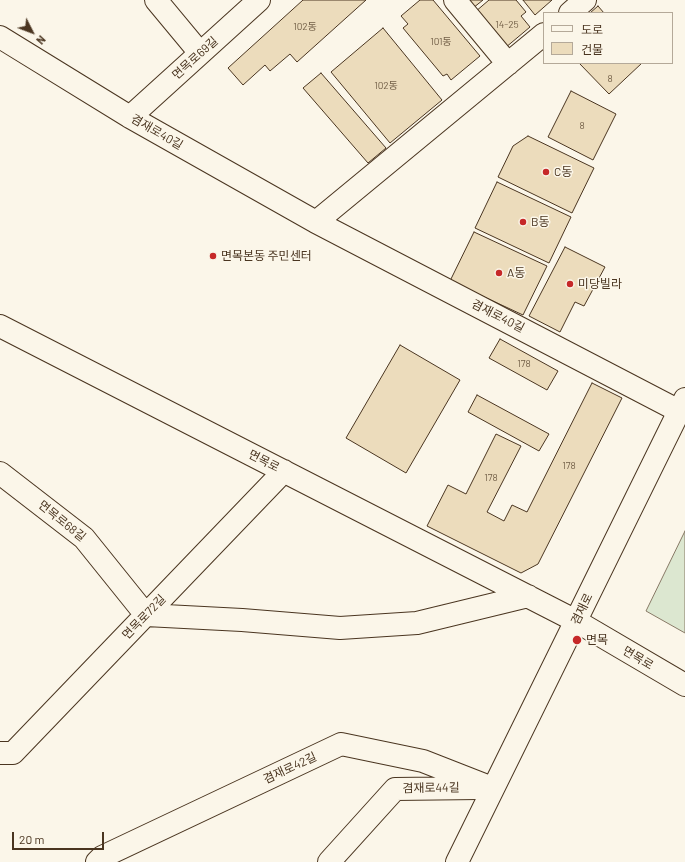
<!DOCTYPE html>
<html>
<head>
<meta charset="utf-8">
<style>
  body { margin:0 }
  #map { position:relative; width:685px; height:862px; overflow:hidden; background:#fbf6e9; font-family:Barlow,"Noto Sans KR",sans-serif }
  canvas { display:block }
  .legend { position:absolute; left:543px; top:12px; width:130px; height:52px; box-sizing:border-box; background:#fbf6e9; border:1px solid #b4a999; margin:0; padding:5px 7px; list-style:none; font-size:12px; color:#4a3520 }
  .legend li { display:flex; align-items:center; gap:8px; height:20px }
  .legend b { width:20px; border:1px solid #b4a999 }
  .north { position:absolute; left:12px; top:12px; width:40px; height:40px; -webkit-text-stroke:3px #fbf6e9; paint-order:stroke; rotate:132deg; font-size:11px; font-weight:700; line-height:16px; text-align:center; color:#4a3520 }
  .north::after { content:''; display:block; margin:auto; width:14px; height:18px; background:#4a3520; clip-path:polygon(50% 0,100% 100%,50% 72%,0 100%) }
  .scale { position:absolute; left:12px; top:832px; width:92px; height:18px; box-sizing:border-box; border:2px solid #4a3520; border-top:0; padding-left:5px; font-size:12px; line-height:14px; white-space:nowrap; color:#4a3520; -webkit-text-stroke:3px #fbf6e9; paint-order:stroke }
</style>
</head>
<body>
<div id="map">
<canvas width="685" height="862"></canvas>
<ul class="legend">
<li><b style="height:5px;background:#fbf6e9"></b>도로</li>
<li><b style="height:11px;background:#ecdcbc"></b>건물</li>
</ul>
<div class="north">N</div>
<div class="scale">20 m</div>
</div>
<script>
const ctx = document.querySelector('canvas').getContext('2d');
ctx.lineJoin = 'round';
function fillPath(path, color) { ctx.fillStyle = color; ctx.fill(path, 'evenodd'); }
const poly = rows => new Path2D(rows.map(r => 'M' + r).join(''));
function strokePath(path, color, width, dash) { ctx.strokeStyle = color; ctx.lineWidth = width; ctx.lineCap = dash ? 'butt' : 'round'; ctx.setLineDash(dash || []); ctx.stroke(path); }
function drawText(font, color, halo, rows, align = 'center') {
  ctx.font = font + ' Barlow,"Noto Sans KR",sans-serif'; ctx.lineWidth = 3; ctx.setLineDash([]); ctx.textBaseline = 'middle'; ctx.strokeStyle = halo; ctx.fillStyle = color; for (const [text, x, y, turn = 0] of rows) {
    ctx.save(); ctx.translate(x, y); ctx.rotate((+turn || 0) * Math.PI / 180); ctx.textAlign = isNaN(turn) ? turn : align; if (halo) ctx.strokeText(text, 0, 0); ctx.fillText(text, 0, 0); ctx.restore();
  }
}
const green = poly([
  [685,531,685,633,646,611,685,531]
]);
fillPath(green, '#dce7d0');
strokePath(green, '#887966', 1);
const building = poly([
  [303,0,366,0,297,62,290,54,270,71,265,65,243,85,228,68,303,0],
  [420,0,433,0,480,56,451,80,447,74,443,76,403,28,408,24,401,16,420,0],
  [466,0,483,0,473,8,466,0],
  [489,0,516,0,526,12,521,16,530,27,505,48,475,12,489,0],
  [523,0,552,0,535,15,523,0],
  [598,6,604,13,590,13,598,6],
  [383,28,442,100,390,143,331,72,383,28],
  [579,63,642,63,609,94,579,63],
  [321,73,386,148,368,163,303,88,321,73],
  [571,91,616,114,593,160,548,137,571,91],
  [528,136,594,168,572,213,498,177,513,146,528,136],
  [497,182,571,217,549,263,475,228,497,182],
  [474,232,547,266,523,315,450,281,474,232],
  [565,247,605,267,584,306,575,302,560,332,529,316,565,247],
  [500,339,558,371,547,390,489,358,500,339],
  [400,345,460,380,406,473,346,438,400,345],
  [592,383,622,398,538,564,521,573,427,526,448,485,466,494,496,434,521,446,487,512,504,521,512,505,527,512,592,383],
  [477,395,549,434,539,451,468,412,477,395]
]);
fillPath(building, '#ecdcbc');
strokePath(building, '#4a3520', 1);
const minor = poly([
  [156,0,200,53],
  [455,0,508,64],
  [570,13,585,0],
  [0,37,130,117,316,222,679,411],
  [130,117,259,0],
  [316,222,544,34],
  [0,326,576,621],
  [0,473,84,538,146,615,242,620,340,628,417,623,528,596],
  [0,753,13,753,284,471],
  [97,862,102,857,341,744,423,761,492,788],
  [329,862,395,789,479,788]
]);
const major = poly([
  [576,621,685,685],
  [457,862,685,399]
]);
strokePath(minor, '#4a3520', 24);
strokePath(major, '#4a3520', 24);
strokePath(minor, '#fbf6e9', 22);
strokePath(major, '#fbf6e9', 22);
for (const [x, y, r, color] of [
  [546,172,4,"#c62828"],
  [523,222,4,"#c62828"],
  [213,256,4,"#c62828"],
  [499,273,4,"#c62828"],
  [570,284,4,"#c62828"],
  [577,640,5,"#c62828"]
]) { const dot = new Path2D(); dot.arc(x, y, r, 0, 2 * Math.PI); ctx.fillStyle = color; ctx.fill(dot); strokePath(dot, '#fbf6e9', 1.5); }
drawText('10px', '#725f47', null, [
  ["14-25",507,25],
  ["102동",305,27],
  ["101동",441,42],
  ["8",610,79],
  ["102동",386,86],
  ["8",582,126],
  ["178",524,364],
  ["178",569,466],
  ["178",491,478]
]);
drawText('12px', '#4a3520', '#fbf6e9', [
  ["면목로69길",195,58,-42],
  ["겸재로40길",157,132,30],
  ["겸재로40길",498,316,27],
  ["면목로",264,461,27],
  ["면목로68길",62,521,39],
  ["겸재로",582,609,-64],
  ["면목로72길",144,617,-46],
  ["면목로",638,658,31],
  ["겸재로42길",290,768,-25],
  ["겸재로44길",431,788,-1]
]);
drawText('12px', '#4a3520', '#fbf6e9', [
  ["C동",554,172],
  ["B동",531,222],
  ["면목본동 주민센터",221,256],
  ["A동",507,273],
  ["미당빌라",578,284],
  ["면목",586,640]
], 'left');
</script>
</body>
</html>
